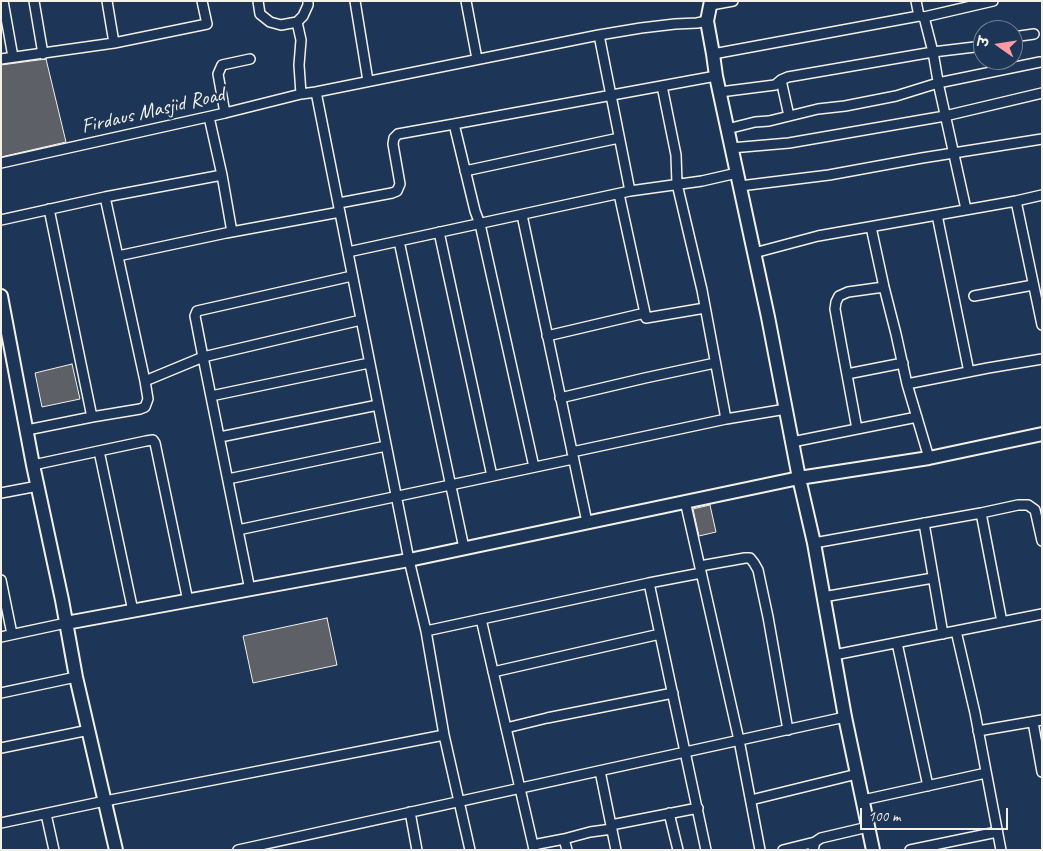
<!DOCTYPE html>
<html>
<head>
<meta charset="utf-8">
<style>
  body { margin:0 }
  #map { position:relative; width:1043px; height:851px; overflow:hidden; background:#1d3557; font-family:Caveat,"Playpen Sans Deva",sans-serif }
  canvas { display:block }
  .frame { position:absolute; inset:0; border:2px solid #f4f1e8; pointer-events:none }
  .north { position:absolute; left:973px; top:20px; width:50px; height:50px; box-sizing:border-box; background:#1d3557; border:1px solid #738091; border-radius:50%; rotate:283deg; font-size:14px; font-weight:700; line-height:20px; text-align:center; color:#f4f1e8 }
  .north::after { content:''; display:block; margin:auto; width:18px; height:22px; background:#ff9aa2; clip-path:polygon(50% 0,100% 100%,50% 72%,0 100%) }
  .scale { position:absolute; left:860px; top:808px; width:148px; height:22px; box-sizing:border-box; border:2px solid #f4f1e8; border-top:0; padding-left:6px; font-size:15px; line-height:18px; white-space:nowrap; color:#f4f1e8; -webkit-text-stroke:4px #1d3557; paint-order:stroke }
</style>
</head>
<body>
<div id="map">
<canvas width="1043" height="851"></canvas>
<div class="frame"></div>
<div class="north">उ</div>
<div class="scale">100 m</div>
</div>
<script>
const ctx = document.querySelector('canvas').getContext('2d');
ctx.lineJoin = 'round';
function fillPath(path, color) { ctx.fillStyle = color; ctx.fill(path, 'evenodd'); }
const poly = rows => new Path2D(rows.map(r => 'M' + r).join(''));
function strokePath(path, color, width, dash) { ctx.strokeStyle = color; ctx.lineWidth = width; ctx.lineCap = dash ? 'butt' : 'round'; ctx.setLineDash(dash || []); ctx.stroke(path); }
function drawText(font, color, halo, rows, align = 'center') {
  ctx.font = font + ' Caveat,sans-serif'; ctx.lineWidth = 4.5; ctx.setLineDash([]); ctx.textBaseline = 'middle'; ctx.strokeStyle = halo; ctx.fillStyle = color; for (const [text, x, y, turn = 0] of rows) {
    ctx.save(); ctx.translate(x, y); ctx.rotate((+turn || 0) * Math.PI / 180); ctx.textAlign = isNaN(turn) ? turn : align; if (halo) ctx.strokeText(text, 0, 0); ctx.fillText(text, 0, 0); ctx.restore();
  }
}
const building = poly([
  [46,59,66,142,1,157,1,65,46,59],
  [72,364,80,399,42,407,35,373,72,364],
  [710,505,716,532,699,536,693,509,710,505],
  [327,618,337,665,253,683,243,636,327,618]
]);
fillPath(building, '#5d6067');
strokePath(building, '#f4f1e8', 1);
const street = poly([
  [3,1,13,57],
  [34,1,43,54],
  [107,1,114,43],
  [258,1,260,14,270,22,281,25,297,22,301,40,299,65,301,94],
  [355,1,368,81],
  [466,1,477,59],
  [916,1,919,16],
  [711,5,733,1],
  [924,17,993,1],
  [297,22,303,16,308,5,308,1],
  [1013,37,1034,34],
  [713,54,919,16,924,17,933,52,939,87,966,209],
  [1,59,114,43,207,24,202,1],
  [662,86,676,155,677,184,702,290,726,419],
  [316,92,409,560,426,631,444,735,470,850],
  [720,92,775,85,781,80],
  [225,113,218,74,222,65,250,59],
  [789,116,781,80,788,77,933,52,983,46],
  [209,117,222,175,232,232],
  [727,129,755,122,769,121,818,109,845,106,896,96,938,83,1040,62],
  [731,148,789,143,945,116,1042,93],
  [1,163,225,113,301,94,316,92,599,35,641,28,675,24,697,23,707,21],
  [465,171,619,138],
  [740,186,829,175,922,158,1042,139],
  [630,191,702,181,737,173],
  [1016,201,1042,325],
  [339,203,392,193,397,191,400,184,393,144,394,138,398,134,454,124],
  [49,209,92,417],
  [522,215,587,522],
  [937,215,969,372],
  [1,220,105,197,222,175],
  [871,227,884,287,896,334,907,384,929,458],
  [439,232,492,476],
  [399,241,464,548],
  [348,252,630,191,599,35],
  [754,253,818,236,1016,201,1042,195],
  [118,256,226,233,340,212],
  [974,296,1033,285],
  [645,313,646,318,705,308],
  [547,336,645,313,619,194],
  [847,374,903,363],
  [145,381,203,357,361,320],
  [907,384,988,368,1042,359],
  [211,396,369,363],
  [560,398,645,378,715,363],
  [857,429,842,348,835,309,836,302,839,296,848,292,884,287],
  [27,430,92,417,140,409,145,407,148,399,145,381,105,197],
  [220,437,378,405],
  [792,442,917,417],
  [99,451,133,611],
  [572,452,726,419,786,409],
  [33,465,146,441,153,440,155,443,188,601],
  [534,467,480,224,475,211,454,124,716,76],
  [228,479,386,446],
  [1,493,38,486],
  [685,501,739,740,760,850],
  [981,513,1002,622],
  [924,523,943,634],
  [238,530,573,459],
  [814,543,981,513,1018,505,1028,505,1035,510,1042,541],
  [700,566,745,558,750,558,754,563,758,570,768,617,788,730],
  [701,573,649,583,706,850],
  [1,580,12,634],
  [250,590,203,357,195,316,197,311,352,276],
  [823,597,933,578],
  [481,619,533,845],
  [426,631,649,583],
  [1,637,66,623],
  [897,643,928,786],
  [834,655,956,631],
  [493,672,660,634],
  [1,693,76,677],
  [1033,722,1042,772],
  [506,728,547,718,673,693],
  [978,731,1042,720],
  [1,748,89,730],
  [600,771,616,850],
  [751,800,857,774],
  [863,800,986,773],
  [410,812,417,850],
  [669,813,678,850],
  [46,814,54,850],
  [1,823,105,801,444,735],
  [611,825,698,808],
  [564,839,590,832,612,829],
  [238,850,845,717],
  [534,850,533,845,564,839,567,850],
  [783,850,815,842],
  [813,850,815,842,821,838,868,827],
  [910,850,997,832],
  [1001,850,975,713,956,631,1042,614]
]);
const secondary = poly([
  [711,1,707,21,713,54,716,76,768,317,799,478,814,543,845,717,873,850],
  [1,296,33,465,62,600,76,677,116,850],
  [66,623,409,560,799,478,929,458,1042,434]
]);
strokePath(street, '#f4f1e8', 12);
strokePath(secondary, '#f4f1e8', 16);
strokePath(street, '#1d3557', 9);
strokePath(secondary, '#1d3557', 12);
drawText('21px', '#f4f1e8', '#1d3557', [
  ["Firdaus Masjid Road",153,111,-13]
]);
</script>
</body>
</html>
